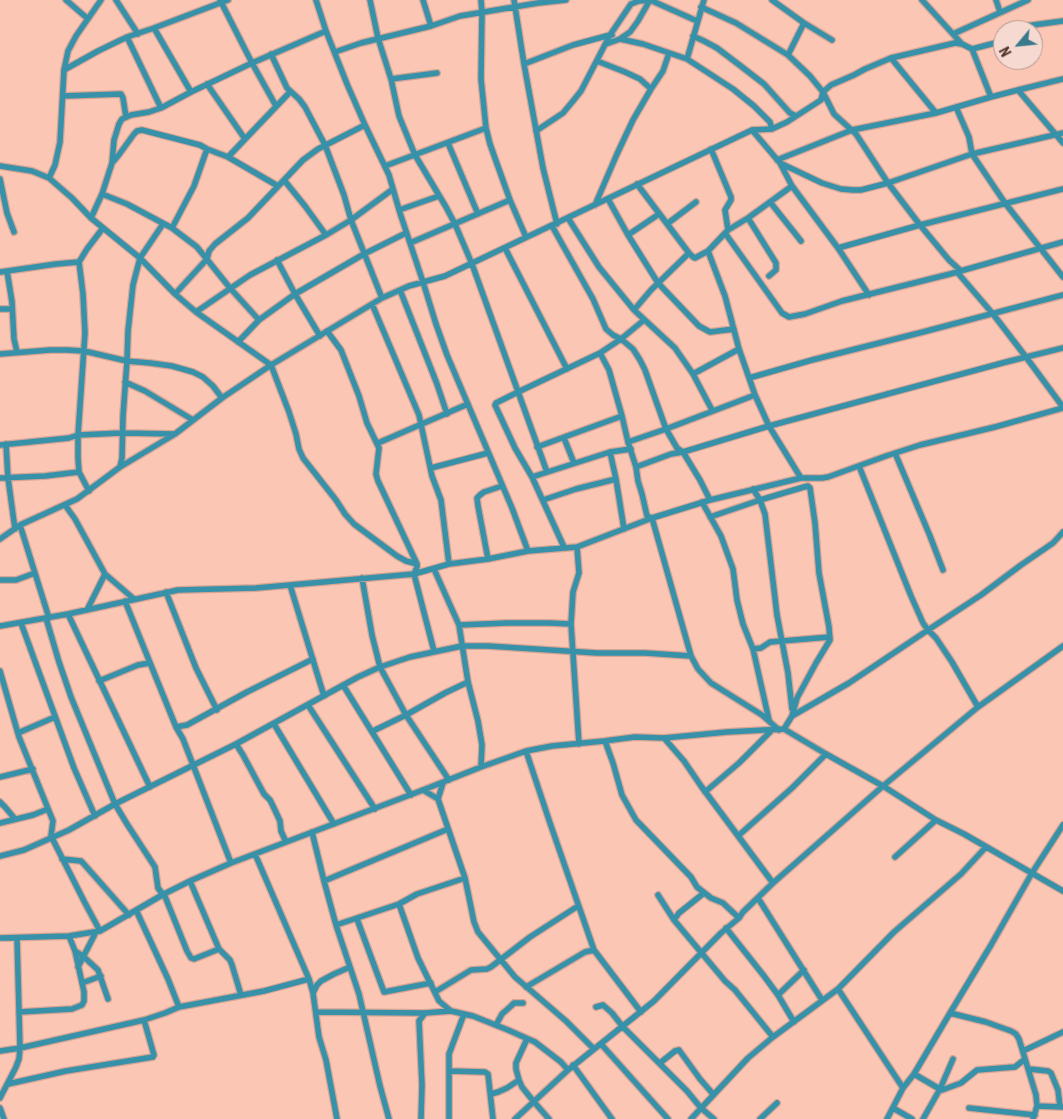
<!DOCTYPE html>
<html>
<head>
<meta charset="utf-8">
<style>
  body { margin:0 }
  #map { position:relative; width:1063px; height:1119px; overflow:hidden; background:#fcc6b4; font-family:"Roboto Condensed",sans-serif }
  canvas { display:block }
  .north { position:absolute; left:993px; top:20px; width:50px; height:50px; box-sizing:border-box; background:#f6dad1; border:1px solid #b2968d; border-radius:50%; rotate:242deg; font-size:14px; font-weight:700; line-height:20px; text-align:center; color:#4b3128 }
  .north::after { content:''; display:block; margin:auto; width:18px; height:22px; background:#397a8d; clip-path:polygon(50% 0,100% 100%,50% 72%,0 100%) }
</style>
</head>
<body>
<div id="map">
<canvas width="1063" height="1119"></canvas>
<div class="north">N</div>
</div>
<script>
const ctx = document.querySelector('canvas').getContext('2d');
ctx.lineJoin = 'round';
const poly = rows => new Path2D(rows.map(r => 'M' + r).join(''));
function strokePath(path, color, width, dash) { ctx.strokeStyle = color; ctx.lineWidth = width; ctx.lineCap = dash ? 'butt' : 'round'; ctx.setLineDash(dash || []); ctx.stroke(path); }
const minor = poly([
  [66,0,88,19],
  [116,0,138,34],
  [220,0,252,63,276,106],
  [316,0,326,31,347,84,365,125,389,175,400,213,423,282,436,324,447,355,512,508,528,551],
  [370,0,378,38,391,79,399,116,415,155,446,207,455,224,472,264,547,472],
  [423,0,431,26],
  [481,0,482,12,481,79,486,128,490,144,496,161,510,200,526,237],
  [514,0,524,64,543,168,557,224],
  [772,0,804,23,832,40],
  [922,0,962,44],
  [996,0,1000,12],
  [701,7,736,23,788,55,810,76,823,92,834,114,856,134,888,183,920,225,949,260,961,271],
  [154,28,191,92],
  [1014,30,1018,27,1063,21],
  [953,34,1028,0],
  [693,36,704,41,717,48,742,67,764,84,790,113,796,116],
  [127,37,161,108],
  [620,39,630,32,638,21,650,0],
  [606,44,620,39,643,44,687,59,733,89,754,106,770,122,772,129],
  [972,49,991,97,1018,90,1063,143],
  [335,52,361,43,431,26,460,16,538,3,566,0],
  [271,54,287,88,299,99,305,107,325,145,344,195,351,220,382,298],
  [788,55,804,23],
  [891,58,936,113],
  [687,59,704,0],
  [597,61,625,72,640,79,651,89],
  [524,64,573,45,610,35,612,35],
  [64,70,98,51,127,37,154,28,228,0],
  [391,79,437,73],
  [207,84,245,139],
  [1018,90,1063,79],
  [63,96,121,94,123,98,126,117],
  [956,107,969,137,972,154,1005,203,1063,277],
  [752,130,780,163,822,183,841,189,853,190,861,190,888,183,972,154,1063,133],
  [536,131,563,113,573,101,581,91,610,35,631,4,639,1,650,0,697,21],
  [448,143,478,214],
  [711,149,731,197,731,200,725,210,728,230],
  [228,157,290,92],
  [777,160,852,130,936,113,991,97],
  [112,163,118,156,134,134,137,131,142,130,200,145,207,149,228,157,278,186],
  [780,163,792,186,838,248,869,295],
  [0,166,32,171,49,178,72,198,91,218,140,258,175,294,196,312,271,365,289,412,296,434,299,449,303,458,336,500,345,514,354,524,397,556,406,561,417,564],
  [385,166,486,128],
  [49,178,55,165,60,142,64,70,68,51,76,36,101,0],
  [0,179,7,213,14,232],
  [284,180,305,206,326,235],
  [637,184,689,253,693,257,695,258,708,251,728,230,748,218,792,186],
  [102,194,127,204,172,228,197,247,230,288,259,320],
  [608,199,628,235,658,283,699,326,710,332,734,329],
  [770,202,801,241],
  [595,205,617,154,633,120,651,89,663,71,669,53],
  [399,210,439,196],
  [91,218,102,194,112,163,114,140,119,124,122,119,131,115,149,112,161,108,191,92,252,63,326,31],
  [568,218,599,267,634,310,675,348,693,374,712,410],
  [748,218,776,263,776,270,769,276],
  [667,224,696,202],
  [552,226,593,299,606,329,613,335,621,339,633,349,640,360,645,370,666,429,677,448,683,452,700,480,710,500],
  [172,228,194,186,207,149],
  [725,233,782,313,789,317,805,314,842,301,950,274,1063,242],
  [628,235,659,214],
  [410,243,510,200],
  [505,248,567,369],
  [838,248,920,225,1063,189],
  [708,251,725,296,739,349,755,395,769,426,801,478],
  [277,260,295,294,320,336],
  [7,271,12,302,14,339,17,352],
  [0,272,56,264,79,262],
  [957,272,993,314,1026,357,1063,407],
  [400,290,437,384,447,414],
  [175,294,207,259,209,251,215,244,248,218,303,160,318,149,365,125],
  [372,304,419,415,432,476,441,500,449,564],
  [0,309,12,309],
  [634,310,651,290,689,253],
  [196,312,250,275,326,235,351,220,393,189],
  [327,331,341,350,359,396,367,423,379,448,376,474,378,481,417,564,417,567,414,574,434,651],
  [238,342,259,320,295,294,364,254,406,233],
  [600,353,609,370,622,416,628,442,636,467,638,481,642,494,647,516,652,518,691,656,698,669,711,683,762,715,779,730],
  [0,354,50,350,67,350,84,351,127,361,150,363,172,366,193,372,203,377,213,386,222,398],
  [693,374,739,349],
  [749,378,812,360,923,332,1063,295],
  [125,382,145,391,193,420],
  [564,438,574,463],
  [628,442,666,429,755,395],
  [378,443,468,404],
  [6,444,8,478,15,529],
  [0,445,69,438,78,435,122,433,175,434],
  [537,447,622,416],
  [610,452,616,479,624,529],
  [895,453,930,536,943,570],
  [859,466,911,596,923,623,928,630,936,638,952,662,978,707],
  [120,467,122,458,123,416,127,361,128,331,133,285,140,258,163,224],
  [636,467,671,454,683,452,769,426,1006,362,1063,348],
  [431,468,488,453],
  [532,477,610,452,631,449],
  [0,478,45,476,79,472],
  [753,489,760,500,765,514,777,615,788,673,792,709],
  [89,491,79,472,78,458,78,435,85,333,83,294,79,262,87,249,103,228],
  [543,500,576,489,616,479],
  [702,502,721,536,733,569,737,600,743,624,753,649,769,720],
  [65,505,75,519,105,574,134,599],
  [710,517,760,500,804,487,808,486,810,488,815,523,819,573,829,627,830,640,816,663,797,698,792,716],
  [20,525,49,618],
  [0,539,20,525,77,499,120,467,175,434,222,398,271,365,382,298,409,286,445,276,752,130,772,129,787,122,821,100,823,92,831,85,854,75,865,69,891,58,955,43,962,44,972,49,999,42,1003,39],
  [564,547,532,477,515,448,495,405,496,403,518,392,600,353,621,339,644,320],
  [577,547,579,573,573,592,571,624,579,744],
  [488,559,478,506,477,498,480,495,484,492,502,486],
  [434,569,459,625,468,682,478,721,482,745,481,767],
  [362,578,372,635,380,667,406,715,449,780],
  [0,580,16,580,35,573],
  [290,585,324,696],
  [166,592,196,668,217,710],
  [125,601,176,727,183,739,231,863],
  [87,610,105,574],
  [68,614,150,787],
  [46,618,59,662,71,697,115,804,127,824,155,867,158,888,161,892,164,894,187,951,191,958,194,959,219,949],
  [21,623,74,768,95,816],
  [459,625,507,623,549,623,571,624],
  [0,626,68,614,178,590,256,588,414,574,449,564,488,559,528,551,577,547,652,518,710,500,801,478,822,478,828,477,886,456,920,445,995,427,1063,408],
  [753,649,761,648,770,642,830,637],
  [0,671,19,737,53,821,51,836,85,903,100,931],
  [99,681,138,665,150,663],
  [343,685,411,795],
  [308,705,375,809],
  [274,724,334,824],
  [176,727,187,725,247,692,313,659],
  [784,729,792,716,849,683,928,630,981,595,1021,565,1053,543,1063,532],
  [373,731,406,715,445,693,468,682],
  [18,733,55,717],
  [664,738,684,761,701,786,773,883],
  [605,741,613,763,622,795,636,820,691,877,697,887,711,898,723,903,739,918],
  [236,744,243,755,264,794,270,800,273,806,280,821,281,831,286,842],
  [526,751,550,823,594,950,641,1012],
  [0,777,33,769],
  [443,783,438,799,465,878,474,922,478,932,515,977,566,1021,594,1049],
  [423,790,438,799],
  [705,792,739,763,772,730],
  [0,802,5,807,15,819],
  [0,823,33,815,48,809],
  [312,832,324,881,336,925,359,994,380,1086,389,1119],
  [738,836,792,788,826,754],
  [255,854,309,979,313,993,319,1037,326,1060,337,1119],
  [0,856,24,850,69,830,115,804,236,744,358,677,380,667,410,657,462,646,488,646,597,653,645,653,691,656],
  [895,857,936,820],
  [62,859,81,861,83,863,129,915],
  [190,881,219,949,230,960,232,965,241,995],
  [324,881,448,829],
  [658,895,674,920,725,981,735,990,773,1037],
  [758,898,822,1000],
  [399,904,418,958,439,1001,451,1011],
  [136,910,168,979,179,1007],
  [357,919,384,992,431,983],
  [674,920,679,913,704,893],
  [336,925,399,904,417,894,465,878],
  [726,928,764,976,778,995,794,1022],
  [0,938,69,936,100,931,164,894,190,881,231,863,423,790,481,767,526,751,552,746,604,741,635,737,664,738,727,732,784,729,826,754,883,786,936,820,964,834,1063,891],
  [75,951,83,956,98,970,108,999],
  [78,967,96,932],
  [82,983,101,976],
  [526,987,585,952,594,950],
  [838,989,903,1088],
  [435,992,471,970,487,969,491,967,530,937,578,906],
  [313,993,317,985,321,981,334,974,350,967],
  [778,995,804,970],
  [596,1007,603,1005,612,1013,623,1027,687,1091,701,1108,714,1119],
  [19,1012,72,1009,82,1005,84,1001,84,992,75,951,69,936],
  [316,1012,425,1013,451,1011,464,1014,473,1016,508,1030,535,1042,561,1062,568,1070],
  [950,1013,986,1022,1011,1031,1016,1034,1019,1039,1036,1095,1037,1106,1033,1119],
  [496,1025,502,1014,511,1006,514,1003,523,1003],
  [527,1039,516,1063,516,1069,519,1080,522,1087,534,1102,549,1119],
  [601,1044,668,1119],
  [0,1051,20,1048,144,1020,165,1013,179,1007,264,991,309,979],
  [1023,1051,1063,1032],
  [660,1063,675,1051,679,1050,700,1079,713,1094],
  [573,1065,612,1119],
  [1029,1069,1048,1071,1051,1073,1058,1090,1060,1107],
  [449,1071,485,1072,488,1074,493,1119],
  [914,1074,938,1088,942,1090,961,1083,977,1070,1015,1067,1025,1059],
  [8,1084,66,1071,153,1057,154,1055,144,1020],
  [491,1094,498,1092,507,1088,519,1080],
  [0,1098,16,1067,19,1059,20,1048,17,938],
  [1037,1106,1063,1107],
  [0,1108,4,1119],
  [893,1108,912,1119],
  [969,1108,1035,1115],
  [421,1119,422,1085,419,1021,425,1013],
  [449,1119,449,1054,464,1014],
  [515,1119,568,1070,654,1001,721,933,739,918,743,912,773,883,883,786,978,707,1063,646],
  [691,1119,748,1058,773,1037,838,989,894,932,961,874,986,847],
  [760,1119,777,1103],
  [887,1119,903,1088,914,1074,950,1013,991,945,1032,873,1063,825],
  [923,1119,940,1089,953,1059]
]);
strokePath(minor, '#d5a595', 8);
strokePath(minor, '#3691a9', 5.5);
</script>
</body>
</html>
